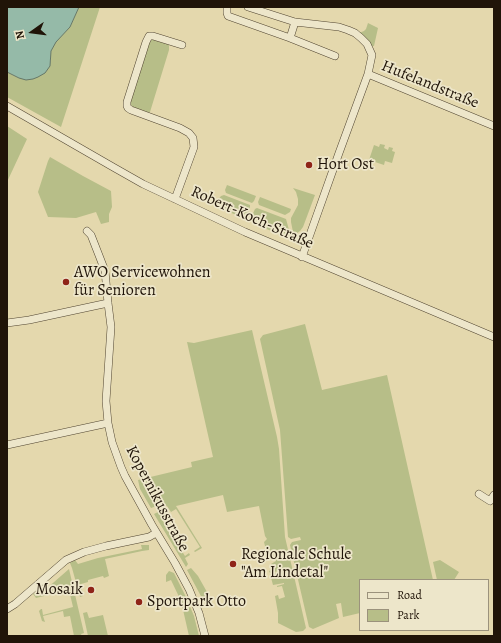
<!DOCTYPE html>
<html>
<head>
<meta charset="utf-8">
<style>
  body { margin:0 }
  #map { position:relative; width:501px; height:643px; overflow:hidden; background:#e4d8ad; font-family:Alegreya,serif }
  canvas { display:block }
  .frame { position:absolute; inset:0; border:8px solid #201408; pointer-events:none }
  .legend { position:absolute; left:359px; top:579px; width:130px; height:52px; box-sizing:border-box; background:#ede6ca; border:1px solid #9b927c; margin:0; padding:5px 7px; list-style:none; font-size:12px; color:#201408 }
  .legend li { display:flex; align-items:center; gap:8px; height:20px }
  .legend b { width:20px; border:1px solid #9b927c }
  .north { position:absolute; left:12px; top:12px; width:40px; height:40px; -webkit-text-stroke:3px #ede6ca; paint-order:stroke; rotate:256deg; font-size:11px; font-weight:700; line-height:16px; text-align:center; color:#201408 }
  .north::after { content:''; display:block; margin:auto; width:14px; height:18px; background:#201408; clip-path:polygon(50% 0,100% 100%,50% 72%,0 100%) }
</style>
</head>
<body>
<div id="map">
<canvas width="501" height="643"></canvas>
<div class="frame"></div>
<ul class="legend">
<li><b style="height:5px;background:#ede6ca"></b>Road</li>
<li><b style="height:11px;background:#b7be88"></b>Park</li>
</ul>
<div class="north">N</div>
</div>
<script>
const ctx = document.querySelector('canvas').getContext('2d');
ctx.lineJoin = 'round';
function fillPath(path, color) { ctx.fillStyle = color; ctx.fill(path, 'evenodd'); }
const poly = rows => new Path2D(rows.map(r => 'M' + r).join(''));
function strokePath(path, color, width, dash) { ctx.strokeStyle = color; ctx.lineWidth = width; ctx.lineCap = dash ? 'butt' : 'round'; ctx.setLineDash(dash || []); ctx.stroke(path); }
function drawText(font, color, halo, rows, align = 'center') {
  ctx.font = font + ' Alegreya,serif'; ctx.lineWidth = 3.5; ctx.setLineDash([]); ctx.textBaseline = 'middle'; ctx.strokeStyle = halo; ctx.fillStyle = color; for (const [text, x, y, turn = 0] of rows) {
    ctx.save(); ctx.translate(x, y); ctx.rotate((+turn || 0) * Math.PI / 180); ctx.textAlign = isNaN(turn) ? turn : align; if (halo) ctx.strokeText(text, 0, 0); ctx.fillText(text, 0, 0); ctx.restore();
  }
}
fillPath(poly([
  [79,7,100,7,61,127,7,97,7,72,19,78,51,61,50,56,51,51,55,42,70,27],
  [368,23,378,28,374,46,372,46,364,36,359,33,364,31,366,29],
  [152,39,169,43,169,50,150,112,148,113,133,107,131,105,130,102,149,41],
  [7,126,27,139,7,182],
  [380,144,385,145,384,148,388,150,389,147,393,148,392,151,395,152,392,163,385,161,384,165,369,160,374,145,379,147],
  [50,157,83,176,111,191,112,207,109,214,109,222,101,224,96,212,76,218,48,217,38,192,48,161],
  [227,185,256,196,254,201,252,203,226,193,225,190],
  [293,188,315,195,303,227,300,231,296,234,293,232,291,222,291,218,298,205,298,199,296,192],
  [224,195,250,205,250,207,247,218,245,219,216,206,215,205,217,201,221,196],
  [260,197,291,209,290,212,285,215,259,205,258,202],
  [257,208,286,219,289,230,290,234,289,238,287,238,251,222,250,220,255,209],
  [305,324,322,390,387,375,433,580,360,580,360,613,343,617,341,603,336,604,339,618,313,629,309,627,290,545,292,542,301,540,300,537,291,539,288,537,280,430,260,339,263,335],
  [252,330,277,437,279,449,285,537,306,628,303,631,296,632,278,623,278,613,275,596,278,595,279,599,285,597,282,586,277,587,277,586,284,584,284,583,273,585,270,574,283,571,282,570,270,573,269,571,272,570,271,564,276,561,274,554,269,554,267,547,265,546,264,542,267,539,265,536,259,506,227,512,223,495,176,506,202,548,195,552,194,551,200,547,176,509,171,512,167,506,162,504,151,508,140,489,138,480,192,467,191,462,213,457,187,342,194,343],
  [160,511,164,512,166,515,161,518,185,556,189,553,190,555,185,558,188,564,186,567,154,514],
  [141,545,149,545,149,550,142,551,105,559,109,576,104,578,103,576,88,580,88,582,81,584,83,596,80,597,72,568,70,563,75,560,78,564,98,558,142,549],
  [440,560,459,572,454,580,437,580,433,562],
  [191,568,198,576,207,592,206,597,203,600,187,570],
  [69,569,84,633,81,634,82,636,74,636,70,616,64,617,63,611,43,616,45,622,42,621,39,611,41,609,42,609,43,615,73,607,69,590,36,598,33,594,35,593,38,596],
  [169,571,174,573,186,597,194,616,199,636,189,636,181,601,171,580,166,582,166,575],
  [87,612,89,618,103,615,108,636,88,636,83,613]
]), '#b7be88');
const water = poly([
  [7,7,79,7,70,27,56,42,51,51,50,66,45,73,38,77,33,79,26,80,19,78,7,72,7,7]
]);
fillPath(water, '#95baa8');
strokePath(water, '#667868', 1);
const minor = poly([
  [227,7,227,13,228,16,290,38,335,56],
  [248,7,295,22,339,27,348,30,355,33,361,38,367,44,372,55,368,74,339,153,302,257],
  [290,38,295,22],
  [368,74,494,126],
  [7,106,113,167,143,184,175,199,245,232,494,337],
  [175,199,194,147,193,138,189,133,180,128,131,110,128,108,127,106,127,102,146,42,149,36,153,36,182,45],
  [87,231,91,235,100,258,105,271,108,303,111,327,106,401,108,423,112,442,121,467,125,476,152,525,175,563,189,589,199,613,205,636],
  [7,323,29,320,108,303],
  [7,445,108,423],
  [479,494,490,501,494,495],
  [7,609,15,604,66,560,84,552,106,546,149,537,156,533]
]);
strokePath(minor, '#514531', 8);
strokePath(minor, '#ede6ca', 7);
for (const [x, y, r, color] of [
  [309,165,4,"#8f2418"],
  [66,282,4,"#8f2418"],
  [233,564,4,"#8f2418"],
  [91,590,4,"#8f2418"],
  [139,602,4,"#8f2418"]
]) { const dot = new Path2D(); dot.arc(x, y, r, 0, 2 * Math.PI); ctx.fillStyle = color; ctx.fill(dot); strokePath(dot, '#ede6ca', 1.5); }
drawText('16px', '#201408', '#ede6ca', [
  ["Hufelandstraße",430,85,22],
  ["Robert-Koch-Straße",252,218,24],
  ["Kopernikusstraße",157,499,62]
]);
drawText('16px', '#201408', '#ede6ca', [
  ["Hort Ost",317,165],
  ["AWO Servicewohnen",74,273],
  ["für Senioren",74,291],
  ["Regionale Schule",241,555],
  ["\"Am Lindetal\"",241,573],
  ["Mosaik",83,590,"right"],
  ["Sportpark Otto",147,602]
], 'left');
</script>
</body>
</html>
